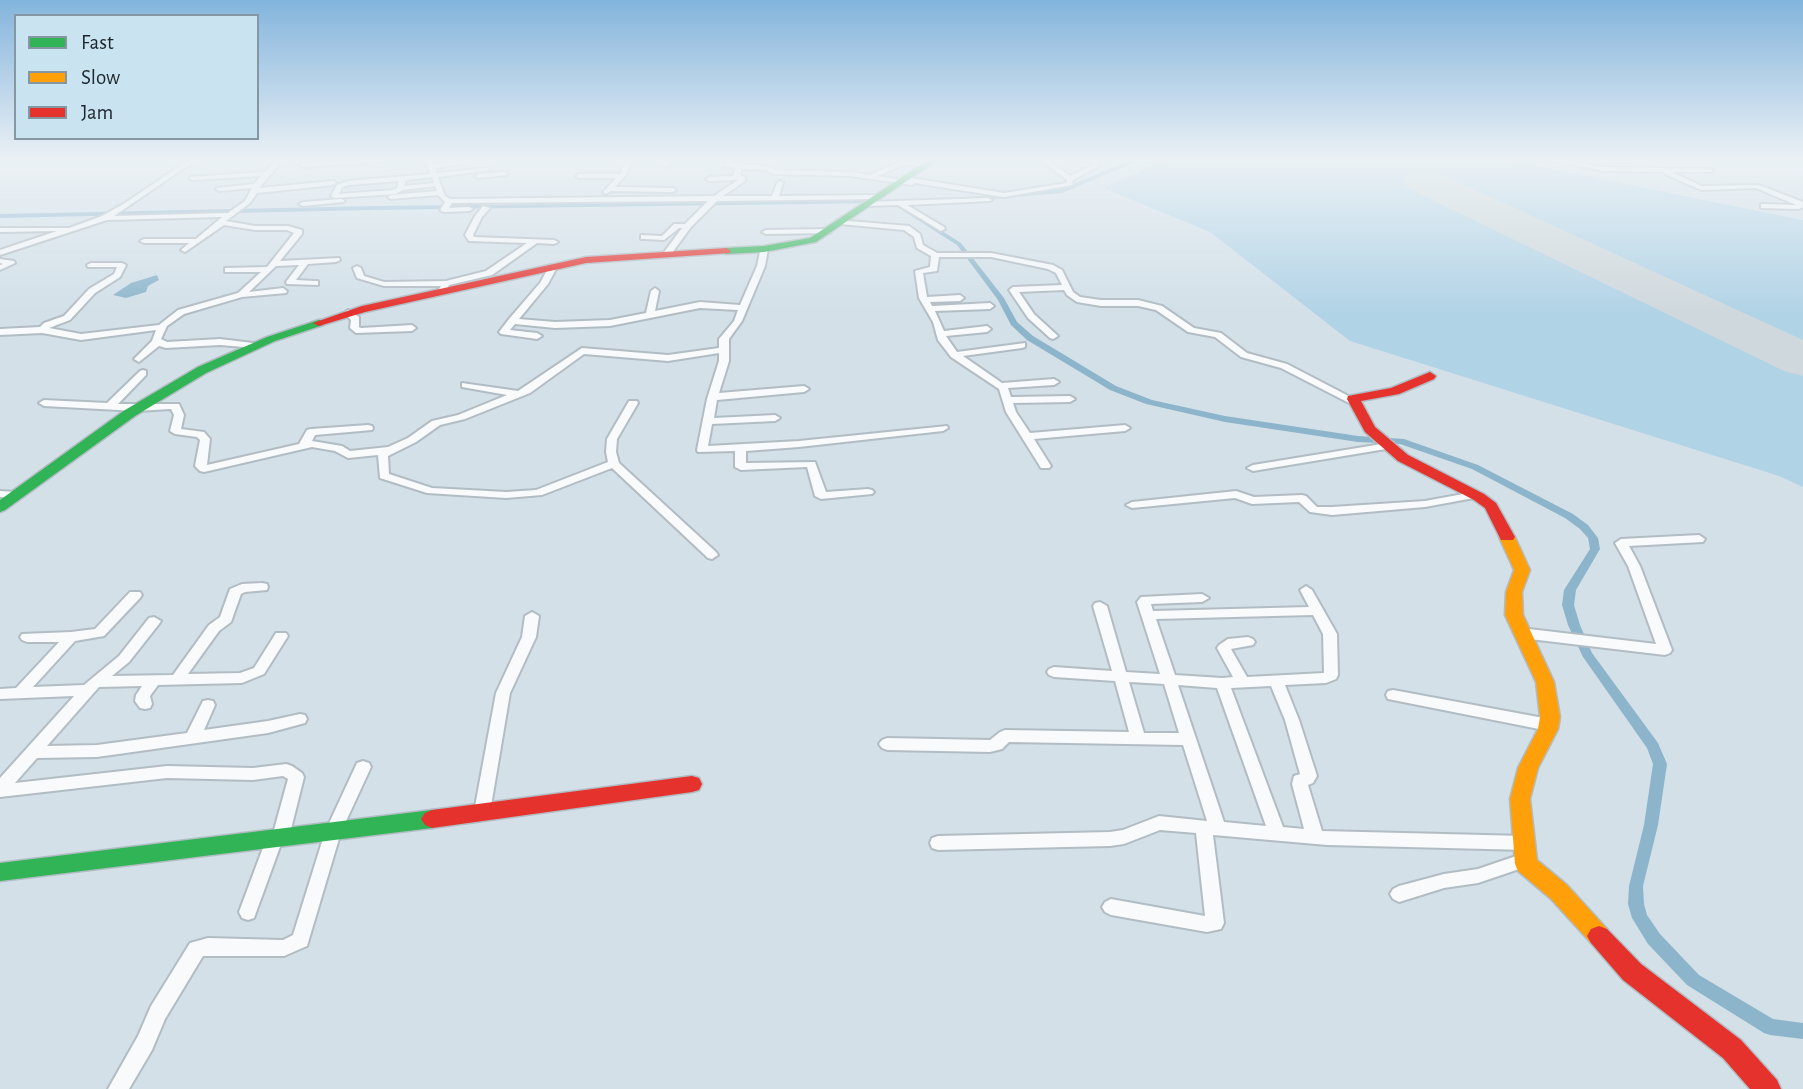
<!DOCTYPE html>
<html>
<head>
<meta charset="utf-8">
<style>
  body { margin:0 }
  #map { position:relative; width:1803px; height:1089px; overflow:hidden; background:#d3e0e8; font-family:"Alegreya Sans",sans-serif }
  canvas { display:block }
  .legend { position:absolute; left:14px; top:14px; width:245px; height:126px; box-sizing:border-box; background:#cae3f1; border:2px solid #8597a2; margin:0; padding:9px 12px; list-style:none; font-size:21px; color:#1d262b }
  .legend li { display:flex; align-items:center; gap:14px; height:35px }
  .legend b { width:35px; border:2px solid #8597a2 }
</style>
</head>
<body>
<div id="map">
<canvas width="1803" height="1089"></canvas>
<ul class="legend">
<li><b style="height:9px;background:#30b455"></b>Fast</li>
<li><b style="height:9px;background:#ff9f0a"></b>Slow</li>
<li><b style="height:9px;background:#e5322d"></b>Jam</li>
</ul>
</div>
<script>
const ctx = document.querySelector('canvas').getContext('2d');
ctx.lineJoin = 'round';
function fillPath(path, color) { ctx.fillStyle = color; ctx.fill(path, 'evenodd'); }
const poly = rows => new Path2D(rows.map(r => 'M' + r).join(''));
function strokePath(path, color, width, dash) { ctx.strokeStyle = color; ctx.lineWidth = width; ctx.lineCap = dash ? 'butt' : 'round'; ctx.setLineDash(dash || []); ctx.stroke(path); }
fillPath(poly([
  [1166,160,1506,160,1803,220,1803,351,1432,179,1412,182,1803,367,1803,487,1779,476,1350,341,1210,232,1103,188]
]), '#b1d3e6');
fillPath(poly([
  [157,275,159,280,148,286,146,292,126,298,113,295,131,283]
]), '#8cb5cb');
fillPath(poly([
  [1132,160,1140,160,1062,193,968,201,965,199,968,197,1061,189,1132,160],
  [875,200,878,202,877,203,372,210,0,218,0,214,372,206,875,200],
  [891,201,895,201,961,243,1004,298,1017,322,1033,336,1116,386,1152,400,1225,416,1358,436,1404,439,1478,465,1573,514,1588,525,1598,538,1600,549,1576,590,1574,605,1580,625,1592,653,1658,743,1667,764,1658,825,1643,886,1644,904,1647,915,1660,934,1699,975,1773,1019,1803,1023,1803,1039,1770,1035,1764,1033,1687,985,1648,944,1632,918,1628,904,1629,886,1644,825,1653,764,1647,748,1583,657,1568,625,1562,605,1564,590,1590,549,1588,538,1580,529,1565,518,1472,469,1400,444,1358,442,1225,422,1146,404,1110,390,1027,340,1011,325,998,300,957,245,891,203,891,201]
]), '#8cb5cb');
fillPath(poly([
  [1422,169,1436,172,1803,340,1803,376,1784,371,1408,188,1403,180,1408,172,1422,169]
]), '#cfd8dc');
const street = poly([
  [189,160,196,160,114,216,228,213,245,201,252,188,219,191,216,189,217,188,254,184,261,176,192,180,190,179,190,177,265,172,276,160,283,160,259,188,333,181,336,183,333,185,257,193,250,203,226,221,255,226,288,226,302,230,302,234,280,261,339,258,340,260,336,262,308,264,296,280,315,281,318,281,318,285,287,284,286,282,299,265,276,266,249,292,283,288,287,291,286,293,242,297,184,314,167,326,161,339,167,342,220,339,253,343,258,346,256,348,220,345,166,348,159,346,139,362,134,359,152,341,156,330,81,340,42,333,0,335,0,329,40,327,44,323,64,316,89,289,114,274,117,267,88,267,87,265,91,263,122,263,126,265,120,277,95,293,70,320,49,328,81,334,159,325,178,310,238,293,261,272,225,272,225,268,267,267,294,233,287,230,255,230,224,225,185,252,181,250,189,243,144,243,140,241,144,239,196,239,222,217,107,220,0,255,0,250,57,231,0,232,0,228,69,228,102,216,125,203,189,160],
  [350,160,384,160,381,162,303,167,300,165,303,163,350,160],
  [426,160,432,160,434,164,462,161,465,163,435,168,437,173,487,168,490,170,438,177,445,196,450,199,714,196,738,180,709,181,706,179,709,177,733,176,736,168,725,166,727,160,733,160,731,163,767,166,775,170,850,172,870,175,902,161,926,163,929,165,928,166,903,165,878,176,902,180,905,177,1004,193,1067,183,1067,180,1043,162,1042,160,1048,160,1070,176,1093,165,1096,160,1102,160,1097,167,1073,180,1072,185,1004,197,915,183,912,185,850,176,774,174,766,170,742,169,740,175,745,177,745,181,723,196,772,196,777,183,780,181,783,183,779,196,875,195,878,197,875,199,717,201,691,227,669,257,666,257,662,255,682,228,679,228,664,240,644,239,641,239,641,235,662,236,674,224,685,224,708,201,452,203,449,208,469,207,473,209,469,211,444,212,440,210,445,202,438,195,391,199,388,197,391,195,437,191,435,186,403,190,395,194,334,198,331,196,337,185,348,181,430,174,426,160],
  [432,177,434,183,404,186,406,180,432,177],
  [399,181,397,188,393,190,339,194,342,187,349,185,399,181],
  [626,160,632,160,625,176,615,187,673,188,676,190,673,192,611,191,606,194,603,192,616,178,579,178,576,176,579,174,620,174,626,160],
  [664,160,670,160,668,167,663,166,664,160],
  [1549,160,1564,160,1604,167,1710,169,1712,170,1712,172,1671,172,1702,186,1759,185,1803,202,1803,207,1799,209,1761,208,1761,204,1764,204,1796,205,1756,188,1701,190,1665,174,1664,172,1604,171,1549,160],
  [505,172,507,173,507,175,478,178,475,176,478,174,505,172],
  [988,198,992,200,990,201,907,205,944,227,945,229,941,231,898,205,866,206,862,204,866,202,988,198],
  [341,199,345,201,343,202,303,206,299,204,303,202,341,199],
  [483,206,490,208,482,217,473,235,474,237,554,240,558,242,554,244,537,243,492,275,449,285,445,293,442,294,438,291,441,286,384,286,357,278,353,268,357,266,361,268,364,276,384,282,446,281,486,271,527,243,469,241,465,235,475,216,483,206],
  [837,220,909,226,920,234,923,245,937,253,991,253,1053,265,1062,270,1073,292,1080,297,1101,300,1138,300,1162,306,1194,328,1221,333,1247,353,1287,364,1360,402,1359,404,1351,404,1281,368,1241,357,1215,337,1188,332,1156,310,1138,306,1101,306,1077,302,1067,295,1064,290,1019,292,1034,314,1058,336,1053,339,1050,338,1028,318,1009,290,1013,287,1062,285,1056,273,1048,269,991,257,939,257,937,271,923,273,927,297,960,295,964,298,960,301,930,302,932,306,990,303,994,306,990,309,935,311,944,331,987,326,991,329,987,332,946,336,957,352,1025,343,1025,347,1022,348,963,356,1002,383,1054,379,1059,382,1054,385,1008,388,1011,397,1070,396,1075,399,1070,402,1013,403,1016,412,1030,433,1125,425,1130,428,1125,431,1034,439,1051,466,1049,468,1041,468,1006,412,999,389,951,357,938,340,933,322,919,298,915,271,930,267,931,256,917,248,914,237,904,230,840,224,836,222,837,220],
  [827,229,831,231,830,233,766,234,762,232,766,230,827,229],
  [761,247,768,249,765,266,742,321,729,339,729,361,719,393,804,386,809,389,804,392,717,400,714,418,775,415,780,418,775,421,712,424,708,446,799,441,947,426,948,428,943,431,799,447,746,451,746,463,815,462,826,492,868,489,872,490,874,492,872,494,821,499,815,496,807,467,741,470,735,467,735,451,698,452,697,450,707,399,719,361,719,353,668,361,584,354,530,393,465,419,440,425,416,442,388,456,389,474,432,488,506,492,536,490,608,462,606,452,607,439,629,401,637,401,638,403,617,439,616,452,619,463,716,552,718,555,712,559,708,558,612,468,542,495,506,498,427,493,380,478,378,455,348,458,335,451,312,447,204,472,200,471,195,466,200,440,197,437,175,434,170,431,174,415,171,409,137,411,44,406,39,403,44,400,107,403,140,371,143,370,146,371,146,375,118,404,179,404,184,415,181,429,204,432,210,439,207,465,299,444,307,430,311,429,368,425,372,426,373,428,372,430,315,435,312,441,342,446,350,451,388,447,408,438,432,421,458,415,507,395,462,387,462,383,518,391,582,348,668,355,719,348,719,339,734,321,738,310,700,308,610,326,555,328,515,324,510,330,537,333,542,336,537,339,501,334,499,332,509,319,540,283,550,265,557,267,548,284,519,319,555,322,610,320,646,313,651,291,655,288,659,291,655,311,700,302,740,305,757,266,761,247],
  [0,259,14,261,15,263,0,270,0,265,3,264,0,263,0,259],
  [348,310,359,317,359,327,361,328,412,325,416,328,412,331,356,333,350,328,351,320,344,313,348,310],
  [1388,443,1393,446,1392,448,1253,471,1247,468,1253,465,1388,443],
  [0,491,15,492,21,495,15,498,0,497,0,491],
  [1236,491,1254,497,1302,495,1306,496,1317,507,1332,507,1425,501,1474,492,1480,495,1474,498,1425,507,1332,515,1310,512,1299,502,1252,504,1235,498,1132,508,1126,505,1132,502,1236,491],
  [1699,535,1705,539,1703,542,1629,546,1640,566,1672,650,1670,653,1665,655,1521,638,1516,636,1514,633,1516,630,1521,628,1656,644,1628,566,1615,543,1621,539,1699,535],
  [262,583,267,584,268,587,267,590,245,592,241,594,231,622,219,631,188,674,240,673,254,668,276,633,286,633,288,636,264,674,242,683,158,685,150,696,152,704,150,708,145,709,140,708,135,701,136,695,142,686,99,687,47,746,97,745,187,733,203,701,208,700,213,701,215,705,204,730,268,721,300,714,305,715,307,719,305,723,268,733,97,757,37,758,15,783,167,766,253,768,286,764,292,766,302,773,304,777,289,837,287,842,281,844,254,918,248,920,242,918,239,912,267,837,269,832,274,830,288,779,283,776,253,780,167,778,0,797,0,778,74,696,0,699,0,689,16,688,59,642,27,642,22,640,20,637,22,634,71,632,95,629,130,592,140,592,142,595,140,598,104,636,75,641,33,687,84,685,119,656,149,618,154,617,161,621,159,624,129,662,112,676,173,675,209,625,220,617,230,589,242,584,262,583],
  [1306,586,1312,590,1337,634,1338,675,1336,679,1326,683,1285,685,1299,720,1317,776,1313,783,1308,785,1322,831,1526,836,1532,838,1534,843,1532,848,1526,850,1327,845,1213,835,1224,923,1221,929,1207,932,1111,915,1105,912,1102,907,1105,902,1111,899,1205,916,1196,833,1160,830,1124,844,1110,846,938,850,932,848,930,843,932,838,938,836,1110,832,1123,830,1159,816,1207,821,1183,745,1009,742,1002,749,990,752,887,750,882,748,879,744,882,740,887,738,990,740,1000,732,1005,730,1129,732,1115,681,1054,677,1049,675,1047,672,1049,669,1054,667,1112,671,1093,606,1095,603,1100,602,1107,606,1126,672,1160,674,1137,602,1141,597,1202,594,1209,598,1202,602,1151,604,1153,611,1309,607,1300,590,1306,586],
  [1313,615,1323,634,1324,673,1247,677,1231,649,1253,645,1255,642,1253,639,1248,637,1228,639,1219,645,1217,648,1233,677,1222,678,1175,675,1156,619,1313,615],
  [1129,682,1164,684,1179,733,1144,733,1129,682],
  [1178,685,1217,688,1266,826,1224,822,1178,685],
  [1271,686,1285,720,1300,774,1294,776,1292,784,1304,829,1283,827,1231,688,1271,686],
  [532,612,539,616,536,637,510,693,490,812,488,817,482,819,476,817,474,812,496,693,522,637,525,616,532,612],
  [1393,690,1549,719,1554,721,1556,725,1554,729,1549,731,1388,699,1386,695,1388,691,1393,690],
  [363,761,369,763,371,767,341,832,307,946,284,956,203,956,165,1019,152,1050,129,1089,108,1089,138,1036,151,1006,190,943,208,938,283,940,293,935,325,832,357,763,363,761],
  [1525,853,1531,855,1534,860,1531,865,1478,883,1444,888,1399,902,1393,899,1390,894,1393,889,1399,886,1444,874,1478,869,1525,853]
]);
const fast = poly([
  [928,160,938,160,816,242,764,252,726,254,721,251,726,248,764,246,810,238,928,160],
  [319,320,323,321,323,325,275,341,206,373,135,416,5,510,0,512,0,500,125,410,198,367,267,337,319,320],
  [432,810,439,813,443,819,439,825,432,828,0,881,0,863,432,810]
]);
const slow = poly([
  [1507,532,1515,537,1530,570,1522,592,1523,615,1554,682,1560,717,1558,729,1538,768,1530,799,1537,860,1567,885,1607,929,1611,936,1607,943,1599,946,1591,943,1551,899,1518,871,1515,864,1510,799,1518,768,1538,729,1540,717,1536,682,1505,615,1506,592,1514,570,1499,537,1507,532]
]);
const jam = poly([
  [726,248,731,251,730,253,586,263,365,312,319,326,313,323,362,306,586,257,726,248],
  [1430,372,1436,376,1434,379,1399,394,1361,401,1375,427,1408,455,1484,494,1496,503,1515,537,1513,540,1501,540,1485,508,1474,500,1398,461,1365,432,1347,399,1348,396,1391,388,1430,372],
  [692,776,699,778,702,784,699,790,692,792,432,828,425,825,421,819,425,813,432,810,692,776],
  [1599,926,1607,929,1641,964,1741,1040,1777,1080,1781,1089,1750,1089,1723,1058,1623,980,1591,943,1587,936,1591,929,1599,926]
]);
strokePath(street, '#b2bcc3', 4);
strokePath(fast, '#b2bcc3', 3);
strokePath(slow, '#b2bcc3', 3);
strokePath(jam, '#b2bcc3', 3);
fillPath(street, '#f8fafc');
fillPath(fast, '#30b455');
fillPath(slow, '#ff9f0a');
fillPath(jam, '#e5322d');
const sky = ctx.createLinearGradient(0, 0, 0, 313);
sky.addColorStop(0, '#83b4dc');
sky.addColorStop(0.51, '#ebf1f5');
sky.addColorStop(1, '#ebf1f500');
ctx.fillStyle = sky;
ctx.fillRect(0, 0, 1803, 313);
</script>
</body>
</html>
